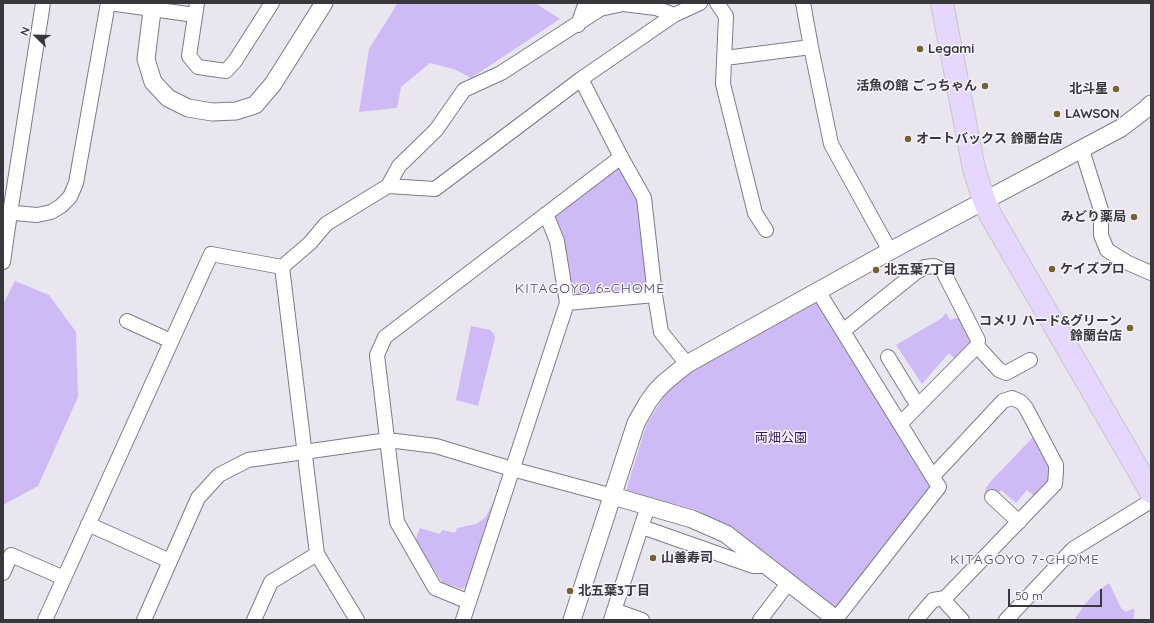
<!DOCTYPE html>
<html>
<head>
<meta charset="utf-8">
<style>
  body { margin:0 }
  #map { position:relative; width:1154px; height:623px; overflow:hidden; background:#e9e6f0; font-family:Quicksand,sans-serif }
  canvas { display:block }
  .frame { position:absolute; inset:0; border:4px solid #38373b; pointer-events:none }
  .north { position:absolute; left:16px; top:16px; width:40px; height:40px; -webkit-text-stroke:3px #f6f3fd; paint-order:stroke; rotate:293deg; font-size:11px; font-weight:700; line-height:16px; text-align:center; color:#38373b }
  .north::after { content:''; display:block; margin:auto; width:14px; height:18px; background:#38373b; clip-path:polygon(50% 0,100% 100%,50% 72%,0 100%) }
  .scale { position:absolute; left:1008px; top:589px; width:94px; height:18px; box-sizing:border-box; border:2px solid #38373b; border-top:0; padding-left:5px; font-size:12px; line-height:14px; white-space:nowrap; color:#38373b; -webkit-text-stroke:3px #f6f3fd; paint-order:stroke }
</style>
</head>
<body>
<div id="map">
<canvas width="1154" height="623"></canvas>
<div class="frame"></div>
<div class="north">N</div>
<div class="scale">50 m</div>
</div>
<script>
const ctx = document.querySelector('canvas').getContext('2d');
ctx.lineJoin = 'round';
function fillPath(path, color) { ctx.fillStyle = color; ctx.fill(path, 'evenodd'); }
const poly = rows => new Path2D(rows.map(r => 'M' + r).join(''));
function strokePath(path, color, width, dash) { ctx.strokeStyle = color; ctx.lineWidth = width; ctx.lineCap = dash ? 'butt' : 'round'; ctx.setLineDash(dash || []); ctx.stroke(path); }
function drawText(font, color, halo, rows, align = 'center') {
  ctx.font = font + ' Quicksand,"Noto Sans JP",sans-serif'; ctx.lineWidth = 3; ctx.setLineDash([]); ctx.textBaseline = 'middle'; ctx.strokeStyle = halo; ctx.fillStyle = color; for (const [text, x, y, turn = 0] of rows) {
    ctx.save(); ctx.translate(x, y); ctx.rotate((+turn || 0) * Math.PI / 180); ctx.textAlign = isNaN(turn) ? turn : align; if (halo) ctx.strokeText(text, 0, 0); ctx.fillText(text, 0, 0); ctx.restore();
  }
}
fillPath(poly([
  [397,3,535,3,560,19,471,78,454,69,430,63,401,87,397,108,359,112,369,49,393,11],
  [616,167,625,171,642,199,650,284,644,291,579,299,571,292,550,214],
  [15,281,49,295,76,332,78,397,38,486,3,505,3,304],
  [817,299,933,485,835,612,742,535,697,510,626,491,646,426,667,391,694,368],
  [946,313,950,320,962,316,973,339,957,361,949,353,922,384,896,345,942,318],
  [471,326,490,330,494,334,495,338,478,406,456,400],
  [1035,435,1053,474,1036,498,1027,490,1016,503,1001,490,998,494,990,497,985,493,986,488,991,481],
  [494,501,496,503,470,584,462,589,443,583,415,541,420,528,440,534,442,530,455,533,457,528,476,524,485,518],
  [1109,583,1121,608,1126,612,1132,609,1135,610,1133,620,1074,620,1085,604,1096,592]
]), '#cebaf4');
const minor = poly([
  [109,3,195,15],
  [197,3,189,56,198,67,226,71,235,61,272,3],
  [717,3,726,16,723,84,755,213,766,230],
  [803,3,811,47,831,144,890,251],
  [578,25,584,8,588,3],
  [725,58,811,47],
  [581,79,621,157,644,198,655,295,661,332,687,364],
  [1082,150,1101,210,1101,235,1107,250,1128,263,1151,273],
  [388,186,399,166,436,130,464,90,501,73,600,9,623,4,656,8,674,15],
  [3,212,37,215,51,212,61,206,70,197,76,183,108,3],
  [3,262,10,213,43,3],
  [282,267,310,243,326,224,388,186,435,189,581,79,674,15,700,3],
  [282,267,317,554,357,620],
  [818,291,939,487,836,619],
  [567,303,655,295],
  [127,321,171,341],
  [843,331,915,273,925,267,934,266,942,270,945,275,978,340,977,346,900,424],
  [977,346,999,370,1006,373,1030,360],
  [888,357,918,406],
  [933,476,1003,401,1012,398,1021,402,1026,408,1056,465,1056,472,1055,484,945,598,947,604,962,620],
  [992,497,1019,522],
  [88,524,170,561],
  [642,527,753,566,767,566],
  [3,573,11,555,64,578],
  [469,602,435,588,397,522,377,355,385,337,621,157],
  [614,610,642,620],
  [45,620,211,254,282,267],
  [144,620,198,498,219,475,248,460,388,440,436,446,512,469,613,496],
  [254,620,271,582,317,554],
  [463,620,567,303,557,241,546,214],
  [611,620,648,506],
  [760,620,789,582],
  [916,620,933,600,945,598],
  [1006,620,1073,549,1151,501]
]);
const tertiary = poly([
  [153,3,146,59,153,82,168,98,188,108,212,112,236,111,255,105,273,84,324,3],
  [613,496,692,519,726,534,837,620],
  [572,620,636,423,648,402,656,391,665,382,687,364,890,251,1121,128,1146,109,1151,104]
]);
const primary = poly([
  [942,3,974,169,984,200,991,216,1151,492]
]);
strokePath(minor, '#7f7c85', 16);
strokePath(tertiary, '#7f7c85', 19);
strokePath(primary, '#c7c7c8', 24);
strokePath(minor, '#fff', 14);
strokePath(tertiary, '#fff', 17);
strokePath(primary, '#e5d7fd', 22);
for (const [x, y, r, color] of [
  [920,49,4,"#746230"],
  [985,86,4,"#746230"],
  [1116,89,4,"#746230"],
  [1057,114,4,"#746230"],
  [908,139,4,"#746230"],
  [1134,217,4,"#746230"],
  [1052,269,4,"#746230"],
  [876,270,4,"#746230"],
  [1130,328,4,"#746230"],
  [653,558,4,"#746230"],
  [570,591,4,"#746230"]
]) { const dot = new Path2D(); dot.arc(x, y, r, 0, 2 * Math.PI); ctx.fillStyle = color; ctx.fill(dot); strokePath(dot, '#f6f3fd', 1.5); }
drawText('bold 13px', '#38373b', '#f6f3fd', [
  ["Legami",928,49],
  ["活魚の館 ごっちゃん",977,86,"right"],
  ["北斗星",1108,89,"right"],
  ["LAWSON",1065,114],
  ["オートバックス 鈴蘭台店",916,139],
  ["みどり薬局",1126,217,"right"],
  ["ケイズプロ",1060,269],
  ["北五葉7丁目",884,270],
  ["コメリ ハード&グリーン",1122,321,"right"],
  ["鈴蘭台店",1122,336,"right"],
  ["山善寿司",661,558],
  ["北五葉3丁目",578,591]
], 'left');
drawText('13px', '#37185c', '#f6f3fd', [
  ["両畑公園",781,438]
]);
ctx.letterSpacing = '1px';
drawText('14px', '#525058', '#f6f3fd', [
  ["KITAGOYO 6-CHOME",590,289],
  ["KITAGOYO 7-CHOME",1025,560]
]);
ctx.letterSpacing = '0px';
</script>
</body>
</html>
